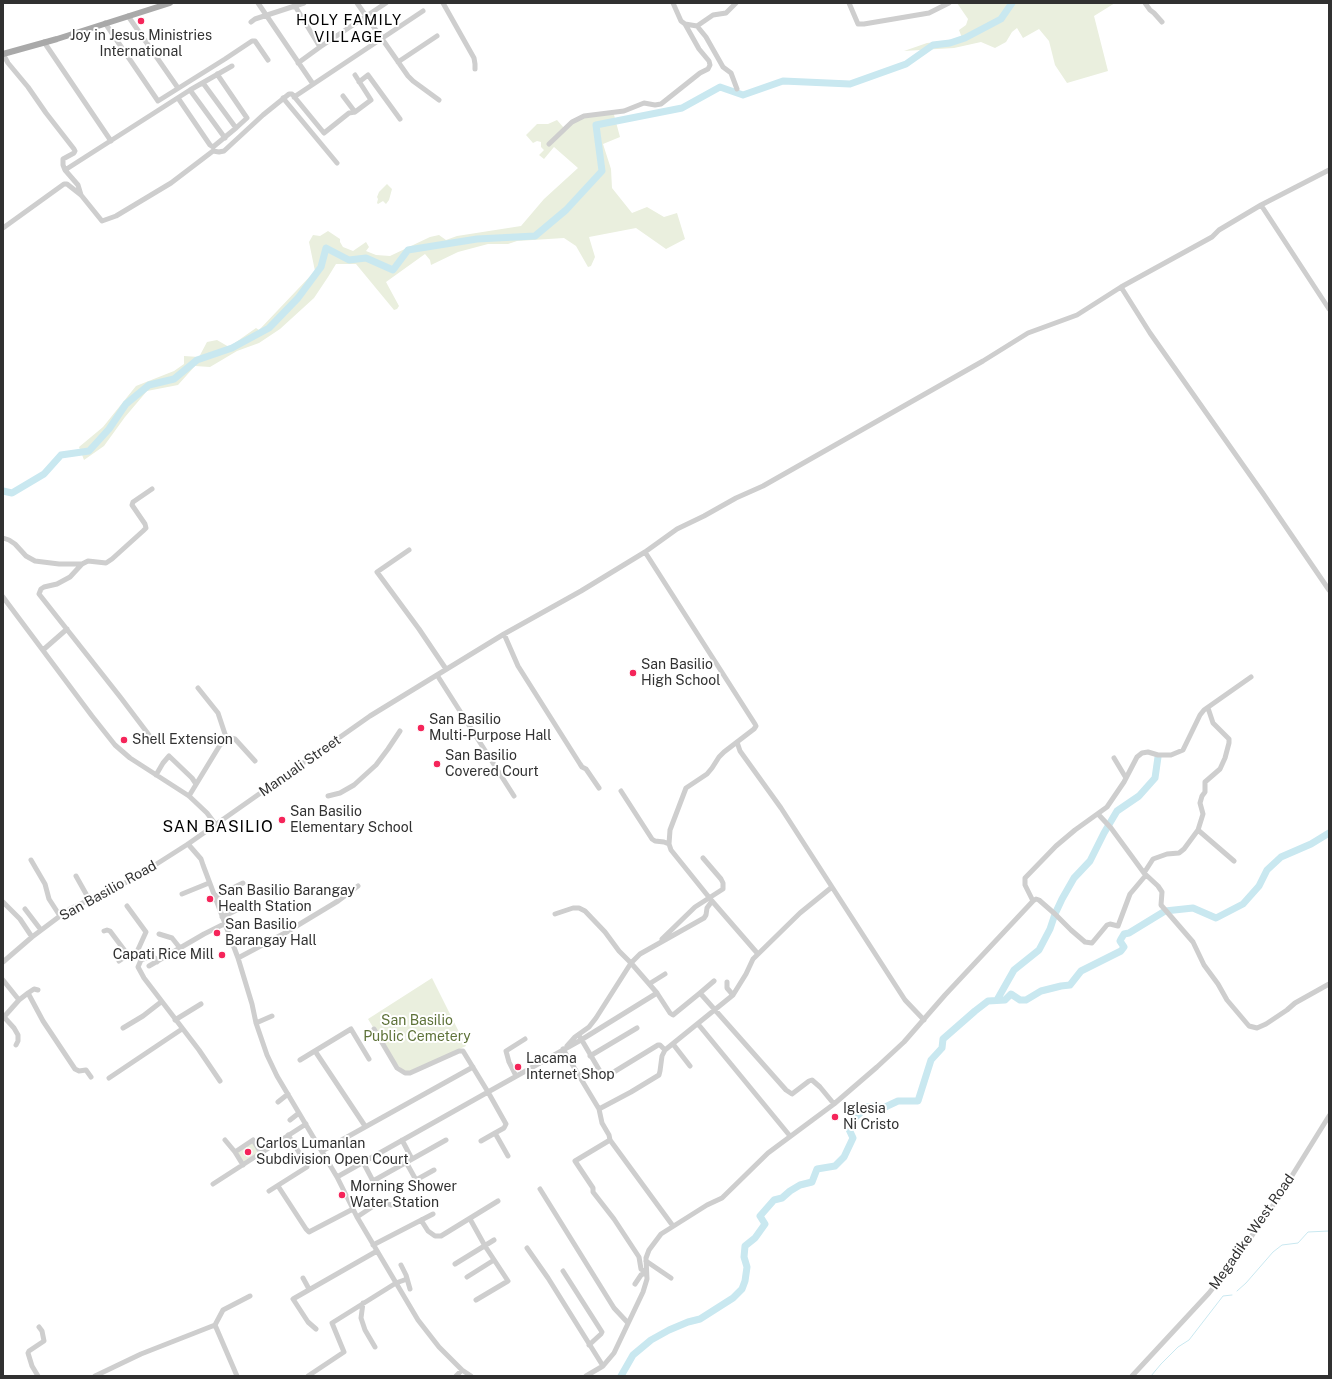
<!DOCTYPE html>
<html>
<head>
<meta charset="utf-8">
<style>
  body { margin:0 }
  #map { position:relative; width:1332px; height:1379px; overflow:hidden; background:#fff; font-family:"Public Sans",sans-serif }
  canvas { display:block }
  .frame { position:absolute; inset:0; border:4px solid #313131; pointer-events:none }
</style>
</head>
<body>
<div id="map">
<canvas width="1332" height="1379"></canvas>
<div class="frame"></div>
</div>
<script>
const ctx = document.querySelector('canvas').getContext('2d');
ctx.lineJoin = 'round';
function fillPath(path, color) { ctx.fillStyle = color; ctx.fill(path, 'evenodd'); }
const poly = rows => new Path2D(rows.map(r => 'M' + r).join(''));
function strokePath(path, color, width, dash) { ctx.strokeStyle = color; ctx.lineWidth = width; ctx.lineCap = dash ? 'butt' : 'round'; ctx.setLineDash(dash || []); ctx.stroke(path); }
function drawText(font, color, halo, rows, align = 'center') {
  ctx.font = font + ' "Public Sans",sans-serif'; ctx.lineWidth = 4; ctx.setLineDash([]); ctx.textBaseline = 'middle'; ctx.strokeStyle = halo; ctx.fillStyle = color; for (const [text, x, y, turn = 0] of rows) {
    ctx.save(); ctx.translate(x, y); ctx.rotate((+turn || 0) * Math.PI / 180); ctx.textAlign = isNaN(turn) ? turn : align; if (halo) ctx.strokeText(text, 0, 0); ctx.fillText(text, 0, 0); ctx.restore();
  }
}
fillPath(poly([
  [957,3,1115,3,1094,16,1108,71,1067,83,1055,65,1049,41,1039,29,1023,38,1017,28,1012,32,1006,42,995,48,981,42,954,48,904,51,927,43,957,40,962,38,959,30,966,25,968,19],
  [613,111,620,137,603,144,611,169,612,188,632,213,647,207,664,217,677,213,685,239,666,249,636,228,589,237,595,257,591,266,588,267,576,246,564,238,517,241,508,244,488,244,458,252,431,265,430,260,425,254,386,282,399,306,397,309,394,310,356,264,336,264,328,277,314,298,280,329,259,343,237,351,210,367,195,366,178,385,147,391,125,417,104,446,84,460,79,447,103,427,136,386,174,371,184,364,184,356,199,357,207,342,217,340,229,347,256,328,259,330,315,271,309,242,313,235,320,236,328,231,340,239,340,242,343,247,353,251,366,242,369,247,366,251,376,255,390,256,430,237,439,235,446,240,457,236,521,226,544,199,578,168,554,147,544,159,539,155,544,150,541,147,541,142,537,141,533,143,526,135,537,124,548,124,557,120,564,128,572,121],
  [387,184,392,189,389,200,386,204,383,201,378,204,377,203,378,199,377,197,379,192],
  [432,978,466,1046,410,1072,406,1072,394,1062,368,1019],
  [253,1142,259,1152,243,1162,237,1152]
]), '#eaefde');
strokePath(poly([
  [1237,1291,1246,1283,1273,1252,1282,1245,1298,1243,1308,1232,1329,1231],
  [1151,1376,1161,1364,1178,1347,1189,1340,1223,1296,1232,1295]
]), '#c9e8f0', 1);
strokePath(poly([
  [3,491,12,493,44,474,61,455,89,451,109,429,126,404,149,385,174,379,197,360,232,348,269,328,298,298,321,267,326,248,349,260,366,258,393,270,408,250,477,239,535,236,566,210,602,171,596,125,682,108,720,87,743,95,783,81,850,84,906,64,933,45,950,43,965,38,1001,19,1012,3],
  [997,1000,1014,970,1039,950,1050,929,1055,914,1062,899,1074,878,1090,861,1104,833,1117,811,1139,796,1155,778,1158,757],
  [621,1376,633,1355,651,1340,669,1330,688,1322,700,1319,733,1298,742,1289,745,1281,747,1267,744,1257,745,1246,755,1238,765,1224,760,1216,774,1200,782,1198,790,1191,800,1185,812,1182,817,1169,835,1166,844,1157,853,1138,847,1125,867,1107,875,1106,883,1108,898,1101,918,1101,931,1060,942,1048,943,1039,975,1011,988,1001,1005,1000,1011,994,1020,1000,1026,1000,1041,991,1061,986,1070,985,1081,971,1121,951,1124,947,1120,941,1121,939,1124,934,1129,933,1165,911,1193,908,1216,918,1243,904,1259,886,1267,870,1281,857,1311,844,1329,833]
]), '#c9e8f0', 7);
strokePath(poly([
  [258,3,313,84],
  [357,3,408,76,413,81,439,100],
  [443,3,474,58,475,64,475,69],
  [673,3,681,21,685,24,697,26,706,37,723,67,731,73,737,89],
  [849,3,858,24,864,24,929,13,949,3],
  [1145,3,1150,10,1154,13,1162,22],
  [295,6,320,47],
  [128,16,178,88],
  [251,22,255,19,304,3],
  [105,23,158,101,225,59,252,41,255,41,268,60],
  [697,26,713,15,726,13,736,3],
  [44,42,111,141],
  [3,54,8,63,28,87,46,113,74,149,75,151,74,153,63,159,63,165,65,170,78,185,81,195],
  [398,62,437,36],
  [298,63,320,47,386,3],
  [359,82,368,75,400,119],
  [203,83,236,128],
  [190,90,225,138],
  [343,96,355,112],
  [294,97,423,11],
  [178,98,210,145,213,147,236,128,247,118,217,74],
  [283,98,337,163],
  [549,144,572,122,584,116,624,111,644,103,655,105,661,104,700,73,708,69,710,65,709,61,699,49,685,24],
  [65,170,190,90,232,66],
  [1261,205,1329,309],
  [3,228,64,184,67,184,81,195,102,221,116,216,171,183,213,151,219,152,224,151,263,115,289,94,292,94,324,133,349,113,355,112,371,100,355,75],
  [1121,287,1150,333,1262,492,1329,590],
  [3,538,9,540,15,544,26,556,35,561,59,564,82,564],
  [409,550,377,572,419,629,446,669],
  [645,552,755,724,756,726,754,729,737,742,740,751,781,808,905,1000,924,1020],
  [3,597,92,716,115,745,130,758,189,796,207,813,216,825],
  [504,634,518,666,580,764,582,767,586,769,599,788],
  [43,650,67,629],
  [437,675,514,796],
  [149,735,121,698,39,594,41,589,44,587,57,584,70,577,82,564,88,561,106,563,112,559,143,531,146,528,145,524,132,505,133,502,152,489],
  [227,740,231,738,235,739,255,761],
  [737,742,724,752,719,757,712,768,707,774,686,788,670,830,669,844,671,850,712,901,758,954],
  [1114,758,1126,778],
  [156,775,163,763,169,756,192,778,196,784],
  [621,791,652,839,655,841,664,842,669,844],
  [189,796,220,745,227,740,218,713,198,688],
  [328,796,340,793,354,785,376,765,388,749,400,731],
  [1098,814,1111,828,1144,873,1158,886,1162,892,1161,905,1193,942,1204,965,1218,984,1227,1000,1249,1026,1257,1028,1266,1024,1287,1010,1295,1003,1329,984],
  [1198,830,1234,861],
  [188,844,201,859,203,865,238,958,252,1004,256,1023,267,1055,277,1076,337,1177,357,1217,418,1320,439,1347,462,1370,471,1376],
  [31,860,45,884,49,899,60,916],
  [1144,873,1153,859,1167,854,1179,853,1184,849,1198,830,1203,814,1200,803,1202,796,1205,792,1205,782,1220,769,1225,758,1229,743,1229,739,1213,723,1208,708],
  [76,876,90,901],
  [182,894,209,883],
  [214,897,243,883],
  [1033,901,1025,885,1025,878,1056,846,1075,830,1107,807,1124,782,1137,757,1142,753,1148,752,1158,755,1171,755,1183,750,1200,715,1204,710,1251,677],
  [3,902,20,919,32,937],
  [127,906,146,932,136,954],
  [25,909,41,930],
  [555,914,573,908,579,908,585,911,605,932,619,951,631,963,596,1018,589,1027,575,1037,567,1046],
  [222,917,254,902],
  [104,931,107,930,110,931,128,955,136,954],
  [159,934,172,938,180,948],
  [662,939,695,907,723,889,723,883,721,879,703,858],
  [139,958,141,960,152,956,155,958,157,962],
  [238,958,285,933,338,901,358,886],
  [141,960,138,967,144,978,199,1050,220,1081],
  [119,961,128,955],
  [3,962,32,937,60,916,70,909,133,879,188,844,370,716,504,634,581,591,645,552,677,529,704,516,736,498,763,486,983,361,1028,333,1077,315,1121,287,1212,237,1219,230,1261,205,1329,170],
  [149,966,204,934,224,924],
  [3,980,19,1000],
  [727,982,727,988,733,995],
  [649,984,665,974],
  [28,993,43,1021,75,1069,79,1071,86,1070,91,1077],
  [657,993,631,963,640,954,704,918,706,915,707,908,712,901],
  [700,993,714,981],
  [4,1017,14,1028,18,1035,18,1041,16,1045],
  [3,1018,19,1000,28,993,34,989,38,990],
  [175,1020,201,1004],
  [256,1023,272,1016],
  [698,1024,790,1136],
  [123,1028,143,1016,161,1002],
  [580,1037,604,1078,658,1045,660,1045,665,1050],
  [673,1044,690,1066],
  [563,1049,599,1109,602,1123,609,1135,610,1140,673,1226],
  [315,1051,365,1126],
  [590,1056,637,1028],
  [300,1060,351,1029,369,1059],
  [516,1076,509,1062,506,1051,525,1039],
  [109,1078,182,1029],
  [278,1102,288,1094],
  [599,1109,631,1092,659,1075,660,1071,662,1056,665,1050,733,995,746,974,753,959,800,913,832,887],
  [290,1120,299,1113],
  [225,1140,235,1152],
  [402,1140,412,1159],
  [610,1140,575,1161,593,1188,593,1192,614,1219,639,1257,641,1269,646,1272,641,1275,635,1284],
  [481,1141,495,1133],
  [322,1151,473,1067],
  [508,1156,495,1133,504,1128,506,1124,488,1092,581,1040,657,993,670,1013,673,1015,700,993,786,1090,792,1094,809,1081,812,1080,820,1087,834,1104],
  [363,1162,373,1181,446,1140],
  [406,1162,416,1180,434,1170],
  [243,1165,235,1152,253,1140,261,1153],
  [337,1177,488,1092,463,1051,459,1051,410,1073,405,1073,397,1068,374,1029],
  [213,1184,306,1124],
  [278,1186,306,1229,309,1232,353,1209],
  [540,1189,614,1308,628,1323],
  [269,1191,307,1167,307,1165,288,1135],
  [357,1217,378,1203,384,1202,391,1205],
  [470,1219,485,1246,508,1281,476,1300],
  [421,1220,428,1231,435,1236,441,1236,498,1201],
  [373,1245,433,1214],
  [527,1248,548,1278,603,1366],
  [646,1261,671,1278],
  [455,1264,494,1240],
  [401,1265,406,1275,410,1289],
  [563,1271,602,1332,601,1334,589,1345],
  [467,1277,494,1260],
  [303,1278,309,1289],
  [363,1303,361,1318,365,1330,375,1347],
  [215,1325,237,1376],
  [316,1329,308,1322,293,1299,377,1251],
  [38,1376,32,1366,28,1353,29,1351,44,1341,42,1331,39,1327],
  [95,1376,141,1354,215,1325,223,1310,250,1296],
  [308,1376,344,1352,332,1323,396,1283,407,1279],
  [456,1376,462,1370],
  [586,1376,603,1366,614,1353,643,1292,647,1279,646,1258,649,1250,661,1234,707,1205,722,1198,768,1153,834,1104,877,1067,904,1042,945,995,1033,901,1036,899,1039,900,1055,914,1071,930,1085,942,1092,943,1107,925,1110,924,1118,926,1130,894,1146,875],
  [1132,1376,1209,1293,1235,1260,1280,1195,1329,1116]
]), '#cecece', 5);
strokePath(poly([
  [3,54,57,39,170,3]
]), '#a9a9a9', 6);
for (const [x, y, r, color] of [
  [141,21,4,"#f5255a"],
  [633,673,4,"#f5255a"],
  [421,728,4,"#f5255a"],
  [124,740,4,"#f5255a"],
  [437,764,4,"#f5255a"],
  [282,820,4,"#f5255a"],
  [210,899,4,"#f5255a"],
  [217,933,4,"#f5255a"],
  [222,955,4,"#f5255a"],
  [518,1067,4,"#f5255a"],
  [835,1117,4,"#f5255a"],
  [248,1152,4,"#f5255a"],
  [342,1195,4,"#f5255a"]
]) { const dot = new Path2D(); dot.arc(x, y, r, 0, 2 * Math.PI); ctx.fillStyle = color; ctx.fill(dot); strokePath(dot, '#fff', 1.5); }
drawText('14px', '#313131', '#fff', [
  ["Joy in Jesus Ministries",141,36,"center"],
  ["International",141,52,"center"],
  ["San Basilio",641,665],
  ["High School",641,681],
  ["San Basilio",429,720],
  ["Multi-Purpose Hall",429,736],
  ["Shell Extension",132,740],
  ["San Basilio",445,756],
  ["Covered Court",445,772],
  ["San Basilio",290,812],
  ["Elementary School",290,828],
  ["San Basilio Barangay",218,891],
  ["Health Station",218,907],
  ["San Basilio",225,925],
  ["Barangay Hall",225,941],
  ["Capati Rice Mill",214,955,"right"],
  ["Lacama",526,1059],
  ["Internet Shop",526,1075],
  ["Iglesia",843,1109],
  ["Ni Cristo",843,1125],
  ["Carlos Lumanlan",256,1144],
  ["Subdivision Open Court",256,1160],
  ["Morning Shower",350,1187],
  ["Water Station",350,1203]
], 'left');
drawText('14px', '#313131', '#fff', [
  ["Manuali Street",300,766,-35],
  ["San Basilio Road",108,891,-29],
  ["Megadike West Road",1252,1232,-55]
]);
drawText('14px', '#5e7239', '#fff', [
  ["San Basilio",417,1021],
  ["Public Cemetery",417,1037]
]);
ctx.letterSpacing = '1px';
drawText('15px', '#000', '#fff', [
  ["HOLY FAMILY",349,20],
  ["VILLAGE",349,37]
]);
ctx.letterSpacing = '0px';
ctx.letterSpacing = '1px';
drawText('16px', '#000', '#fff', [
  ["SAN BASILIO",218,827]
]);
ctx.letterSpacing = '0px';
</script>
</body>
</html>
